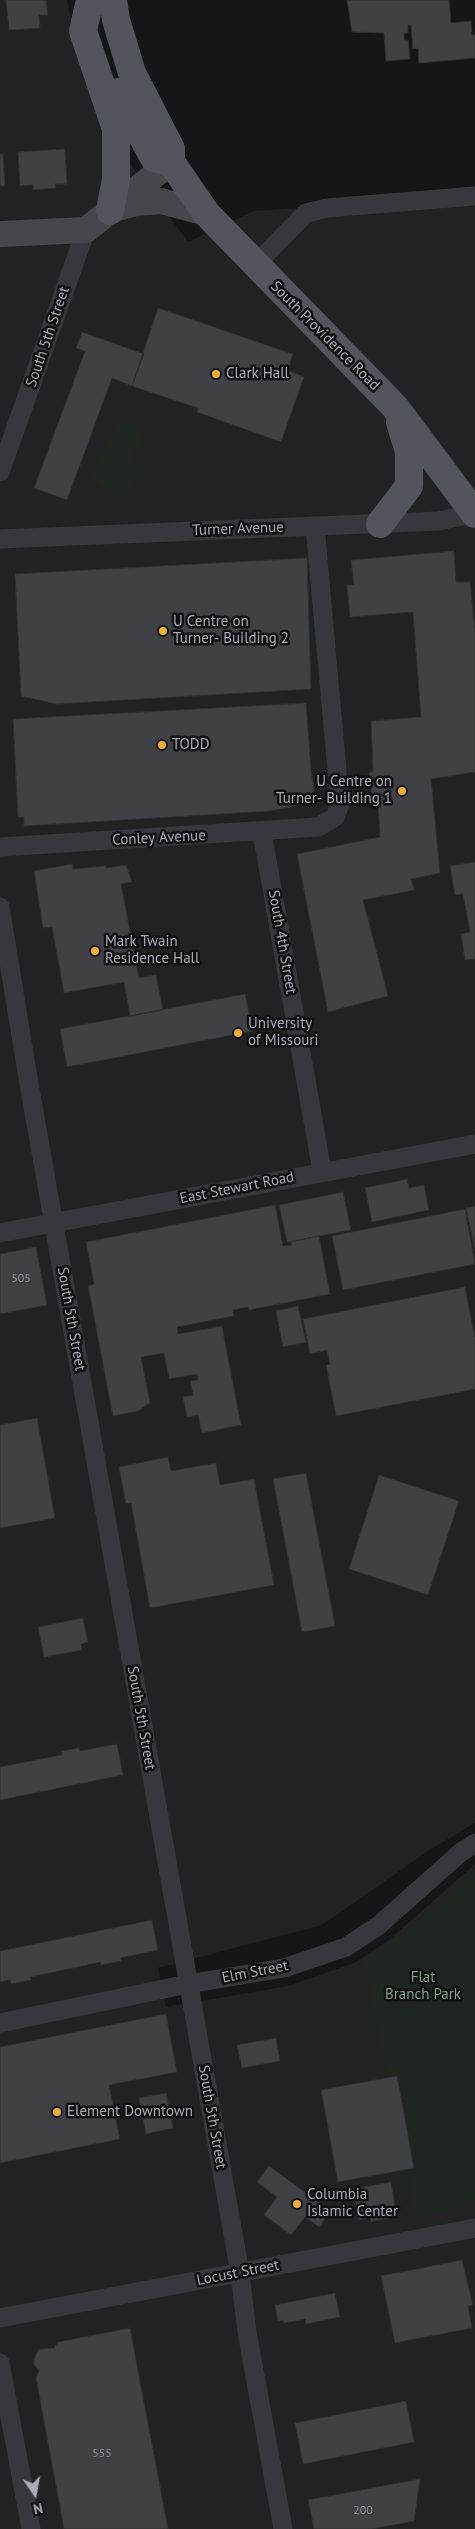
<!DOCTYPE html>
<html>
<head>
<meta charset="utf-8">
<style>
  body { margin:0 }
  #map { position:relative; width:475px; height:2529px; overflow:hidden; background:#161618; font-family:"PT Sans",sans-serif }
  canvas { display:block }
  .north { position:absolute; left:10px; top:2469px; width:50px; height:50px; -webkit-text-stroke:4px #111113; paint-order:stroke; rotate:168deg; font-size:14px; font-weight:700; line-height:20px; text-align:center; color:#a8adb8 }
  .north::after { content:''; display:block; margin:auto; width:18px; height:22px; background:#a8adb8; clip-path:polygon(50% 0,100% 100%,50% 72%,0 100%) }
</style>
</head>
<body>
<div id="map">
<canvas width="475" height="2529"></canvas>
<div class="north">N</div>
</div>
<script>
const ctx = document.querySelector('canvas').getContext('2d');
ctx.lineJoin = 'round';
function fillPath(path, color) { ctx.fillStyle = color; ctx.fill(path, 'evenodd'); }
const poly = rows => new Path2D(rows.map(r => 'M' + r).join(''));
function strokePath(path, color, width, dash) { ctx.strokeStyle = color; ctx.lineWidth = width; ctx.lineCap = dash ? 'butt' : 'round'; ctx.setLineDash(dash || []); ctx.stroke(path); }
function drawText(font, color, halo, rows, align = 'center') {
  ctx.font = font + ' "PT Sans",sans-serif'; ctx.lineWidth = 5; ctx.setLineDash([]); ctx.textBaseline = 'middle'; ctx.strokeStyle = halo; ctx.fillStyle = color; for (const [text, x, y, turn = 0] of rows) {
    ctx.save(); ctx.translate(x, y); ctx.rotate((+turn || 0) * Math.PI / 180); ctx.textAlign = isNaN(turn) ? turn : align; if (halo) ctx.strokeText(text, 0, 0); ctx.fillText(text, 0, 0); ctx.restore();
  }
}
fillPath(poly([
  [0,0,67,0,82,73,101,124,188,242,254,211,475,196,475,1823,431,1849,322,1925,158,1968,166,2007,288,1986,354,1963,389,1940,475,1864,475,2529,0,2529]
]), '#222225');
fillPath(poly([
  [130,421,144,431,131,462,139,466,128,496,123,497,105,490,92,478,118,422],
  [475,1872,475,2205,416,2216,364,1959,445,1903]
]), '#1e261f');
const building = poly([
  [6,0,46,0,48,15,39,15,40,28,9,30,6,0],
  [347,0,449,0,451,23,471,21,472,35,475,35,475,58,419,63,418,48,413,49,411,25,408,25,408,33,404,33,404,40,408,40,410,59,386,61,384,33,352,32,347,0],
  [65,149,67,184,55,184,56,188,33,190,33,185,20,186,18,152,65,149],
  [0,154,3,154,5,186,0,186,0,154],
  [158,308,293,354,288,370,304,377,281,442,197,412,198,408,132,386,158,308],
  [82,332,144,354,132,386,112,378,67,500,34,488,85,351,76,348,82,332],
  [454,551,456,582,470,582,475,629,475,772,431,779,440,873,411,879,414,890,363,900,388,996,328,1012,297,854,380,837,378,804,373,803,369,773,373,771,371,721,421,717,413,612,350,617,347,585,354,585,351,560,454,551],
  [307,558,311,689,56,704,21,696,15,574,307,558],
  [306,703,311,771,316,802,270,811,24,826,24,817,18,817,13,719,306,703],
  [475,862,475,959,465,960,461,934,470,932,463,894,455,895,450,866,475,862],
  [72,864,73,869,106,866,106,868,126,865,132,882,121,884,139,978,156,975,163,1010,130,1016,124,982,64,993,52,927,43,928,34,871,72,864],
  [245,994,253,1031,67,1067,60,1029,245,994],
  [407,1179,409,1188,424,1185,429,1210,372,1222,365,1188,407,1179],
  [343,1192,351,1230,287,1242,279,1205,343,1192],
  [275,1205,283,1246,292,1245,291,1242,319,1236,330,1294,249,1310,248,1307,233,1310,234,1316,177,1327,178,1334,222,1326,241,1425,202,1433,198,1415,187,1417,183,1397,193,1395,190,1381,198,1380,197,1374,169,1379,164,1353,141,1357,150,1403,138,1411,113,1416,88,1286,94,1284,86,1242,275,1205],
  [475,1206,475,1251,466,1208,475,1206],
  [465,1209,475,1264,343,1290,332,1236,465,1209],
  [36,1247,47,1305,0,1314,0,1254,36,1247],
  [465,1287,475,1338,475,1389,336,1416,326,1365,330,1364,327,1350,310,1354,303,1319,465,1287],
  [298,1306,306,1342,283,1347,276,1311,298,1306],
  [37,1418,55,1518,0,1528,0,1425,37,1418],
  [168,1457,171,1471,216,1463,220,1485,254,1479,274,1585,150,1608,131,1503,126,1504,119,1467,168,1457],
  [306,1473,335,1626,302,1632,273,1479,306,1473],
  [379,1475,459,1501,428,1595,349,1569,379,1475],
  [83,1618,88,1642,81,1644,82,1650,44,1657,38,1627,83,1618],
  [117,1744,123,1775,0,1800,0,1767,62,1755,61,1751,79,1748,80,1751,117,1744],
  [152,1920,158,1950,120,1958,121,1961,101,1965,101,1962,30,1977,31,1980,11,1984,10,1980,0,1982,0,1951,152,1920],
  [166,2014,177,2072,109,2085,120,2139,0,2163,0,2047,166,2014],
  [276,2038,280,2061,242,2068,237,2045,276,2038],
  [397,2076,414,2168,338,2182,321,2090,397,2076],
  [166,2093,173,2128,146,2134,139,2098,166,2093],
  [269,2166,331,2211,319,2227,305,2217,291,2235,264,2215,277,2197,257,2182,269,2166],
  [391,2182,396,2212,386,2214,387,2218,371,2222,370,2217,359,2220,353,2189,391,2182],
  [462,2260,473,2305,468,2306,472,2328,395,2343,381,2276,462,2260],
  [335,2293,340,2317,306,2324,305,2319,284,2323,283,2320,278,2321,275,2305,335,2293],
  [130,2328,168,2529,64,2529,36,2378,39,2371,34,2364,34,2359,39,2349,54,2348,58,2342,130,2328],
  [406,2401,414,2442,303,2464,295,2423,406,2401],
  [420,2479,414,2521,372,2529,314,2529,308,2500,420,2479]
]);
fillPath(building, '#404145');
strokePath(building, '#303034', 1);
strokePath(poly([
  [255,265,306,213,327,208,475,196],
  [0,472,86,230],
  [0,539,439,521,475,513],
  [262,832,322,1171],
  [0,847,318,827,335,817,340,804,315,526],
  [0,907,29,1084,240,2273,247,2332,283,2529],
  [0,1233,475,1144],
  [0,2023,188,1984,284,1968,346,1947,378,1926,460,1853,475,1843],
  [0,2318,475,2228],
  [0,2363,31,2529]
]), '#37383d', 19);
strokePath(poly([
  [118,208,136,203,161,201,206,213],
  [0,234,86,230,171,162]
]), '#45474d', 26);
strokePath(poly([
  [90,0,83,31,116,129,116,179,110,211],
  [113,0,116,20,132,73,171,149,171,162,206,213,395,407,475,514],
  [118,92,154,158,171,162],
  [380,524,409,486,409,452,400,422]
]), '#53555c', 28);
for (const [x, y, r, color] of [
  [216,374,5,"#f2b134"],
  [163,631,5,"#f2b134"],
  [162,745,5,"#f2b134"],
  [402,791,5,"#f2b134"],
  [95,951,5,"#f2b134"],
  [238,1033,5,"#f2b134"],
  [57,2112,5,"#f2b134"],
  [297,2204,5,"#f2b134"]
]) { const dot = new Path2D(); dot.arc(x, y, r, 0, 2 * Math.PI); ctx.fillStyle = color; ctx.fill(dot); strokePath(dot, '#111113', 2); }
drawText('12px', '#8e929b', null, [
  ["505",21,1279],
  ["555",102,2454],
  ["200",363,2511]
]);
drawText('15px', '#a8adb8', '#111113', [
  ["South Providence Road",325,336,45],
  ["South 5th Street",48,337,-71],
  ["Turner Avenue",238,529,-2],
  ["Conley Avenue",159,838,-3],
  ["South 4th Street",282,942,80],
  ["East Stewart Road",237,1188,-11],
  ["South 5th Street",71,1319,80],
  ["South 5th Street",141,1718,80],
  ["Elm Street",255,1972,-11],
  ["South 5th Street",212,2117,80],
  ["Locust Street",238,2273,-11]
]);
drawText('15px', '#a8adb8', '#111113', [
  ["Clark Hall",226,374],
  ["U Centre on",173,622],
  ["Turner- Building 2",173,639],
  ["TODD",172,745],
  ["U Centre on",392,782,"right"],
  ["Turner- Building 1",392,799,"right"],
  ["Mark Twain",105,942],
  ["Residence Hall",105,959],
  ["University",248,1024],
  ["of Missouri",248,1041],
  ["Element Downtown",67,2112],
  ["Columbia",307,2195],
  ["Islamic Center",307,2212]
], 'left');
drawText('15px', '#7fa381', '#111113', [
  ["Flat",423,1978],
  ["Branch Park",423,1995]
]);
</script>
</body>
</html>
